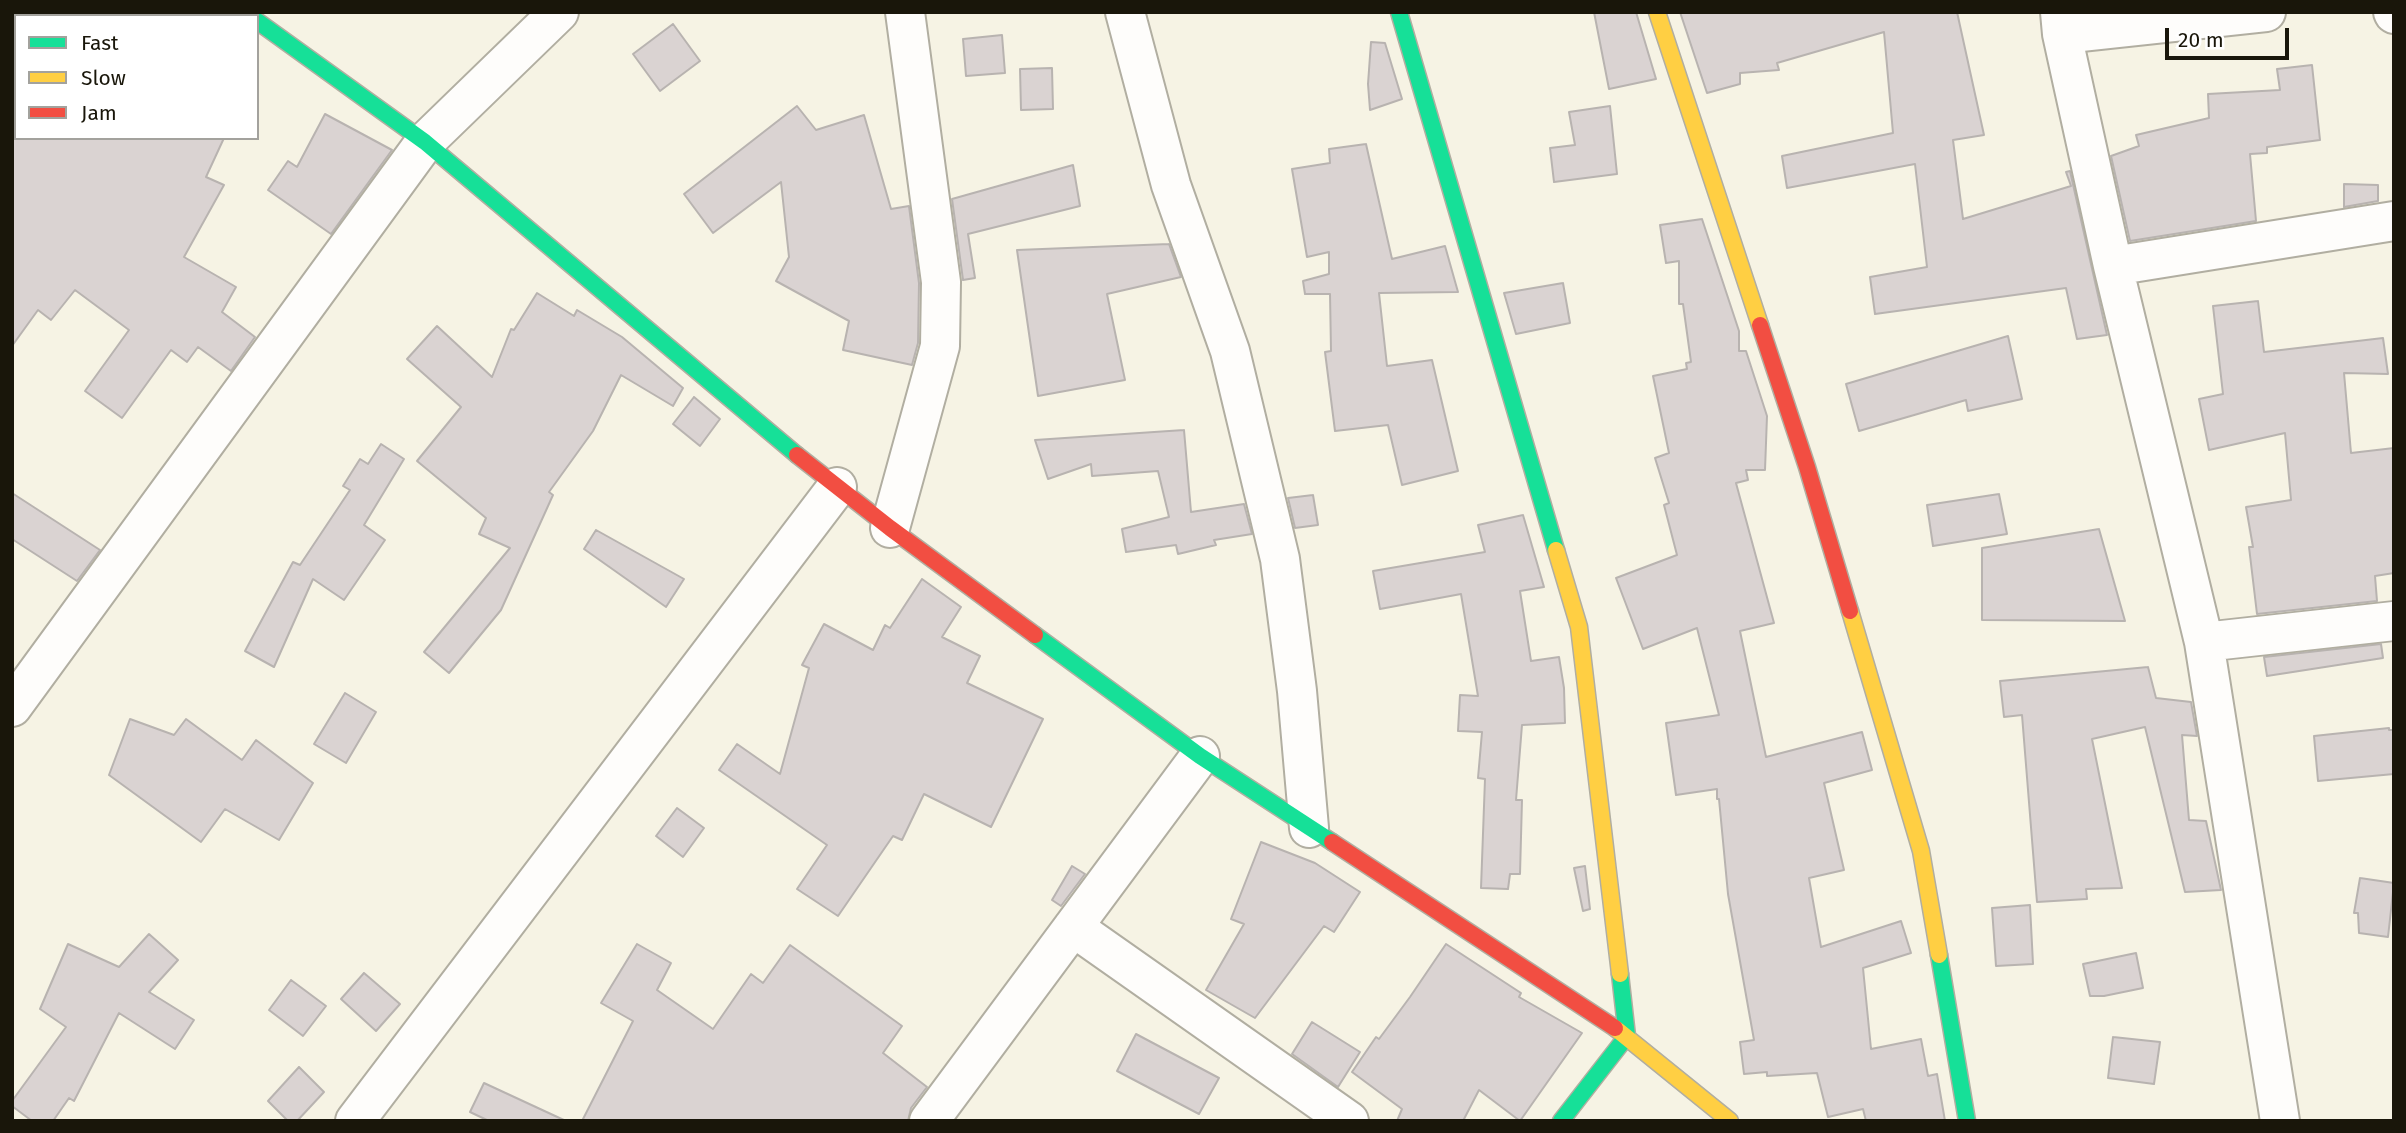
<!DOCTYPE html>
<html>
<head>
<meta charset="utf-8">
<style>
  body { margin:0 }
  #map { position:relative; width:2406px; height:1133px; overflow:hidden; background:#f6f3e4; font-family:"Fira Sans",sans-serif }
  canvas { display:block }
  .frame { position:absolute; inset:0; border:14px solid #19160a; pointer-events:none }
  .legend { position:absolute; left:14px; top:14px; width:245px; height:126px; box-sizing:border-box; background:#fff; border:2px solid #a3a29d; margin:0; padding:9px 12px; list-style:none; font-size:21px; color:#19160a }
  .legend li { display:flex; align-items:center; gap:14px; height:35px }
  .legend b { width:35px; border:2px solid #a3a29d }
  .scale { position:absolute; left:2165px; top:28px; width:124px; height:32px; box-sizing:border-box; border:4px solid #19160a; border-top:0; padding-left:9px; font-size:21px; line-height:24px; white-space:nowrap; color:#19160a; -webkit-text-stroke:5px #fff; paint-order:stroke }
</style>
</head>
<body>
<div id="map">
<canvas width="2406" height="1133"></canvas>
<div class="frame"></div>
<ul class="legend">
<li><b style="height:9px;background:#16e098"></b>Fast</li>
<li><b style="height:9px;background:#ffcf43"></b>Slow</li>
<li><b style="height:9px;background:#f24e42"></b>Jam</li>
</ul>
<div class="scale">20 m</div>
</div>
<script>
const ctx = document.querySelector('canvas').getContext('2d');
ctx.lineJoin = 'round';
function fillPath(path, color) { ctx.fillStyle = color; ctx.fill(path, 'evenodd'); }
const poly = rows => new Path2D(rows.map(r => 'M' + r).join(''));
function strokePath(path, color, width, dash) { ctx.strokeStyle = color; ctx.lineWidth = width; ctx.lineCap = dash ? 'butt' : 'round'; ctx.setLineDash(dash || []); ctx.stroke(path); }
const building = poly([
  [1594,12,1636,12,1656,79,1609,89,1594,12],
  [1680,12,1957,12,1984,135,1953,140,1963,219,2071,186,2066,172,2070,171,2107,335,2077,339,2066,288,1875,314,1870,277,1927,267,1915,164,1787,188,1782,156,1893,133,1884,32,1777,63,1779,70,1740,73,1740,84,1707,93,1680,12],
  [673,24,700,61,660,91,633,54,673,24],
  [1002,35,1005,73,966,76,963,39,1002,35],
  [1371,42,1385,43,1402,99,1370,110,1368,84,1371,42],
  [2312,65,2320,140,2267,147,2267,153,2250,154,2256,221,2130,241,2111,156,2139,146,2136,135,2209,118,2208,94,2280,90,2277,69,2312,65],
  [1052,68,1053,109,1021,110,1020,69,1052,68],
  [797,106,816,130,864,115,891,209,909,206,919,283,918,343,912,365,843,350,849,321,776,281,789,257,781,182,713,233,684,194,797,106],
  [1610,106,1617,174,1554,182,1550,148,1575,145,1569,112,1610,106],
  [325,114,392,150,331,234,268,190,288,161,297,167,325,114],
  [12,138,224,138,206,177,224,185,184,257,236,287,222,312,255,337,231,371,198,347,187,362,171,350,122,418,85,391,129,330,75,290,51,320,38,310,12,346,12,138],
  [1366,144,1392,259,1445,246,1458,292,1379,293,1387,366,1432,360,1458,471,1402,485,1388,425,1335,431,1325,352,1331,351,1330,294,1305,294,1303,281,1329,274,1329,252,1307,257,1292,169,1330,163,1329,149,1366,144],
  [1073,165,1080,206,968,234,975,278,963,280,952,199,1073,165],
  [2344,184,2378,185,2378,201,2344,207,2344,184],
  [1702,219,1739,331,1739,351,1746,351,1767,416,1765,470,1746,470,1748,480,1736,483,1774,623,1740,631,1766,757,1862,732,1872,770,1824,783,1844,870,1809,878,1821,947,1901,921,1911,953,1863,968,1871,1049,1921,1039,1928,1076,1937,1074,1945,1121,1866,1121,1863,1109,1828,1117,1817,1073,1767,1076,1767,1072,1744,1074,1740,1042,1754,1040,1728,894,1719,799,1717,799,1717,789,1676,795,1666,723,1719,715,1697,628,1643,649,1616,578,1677,555,1664,505,1669,503,1655,458,1669,453,1653,376,1687,369,1686,363,1691,362,1683,304,1679,304,1679,261,1666,263,1660,225,1702,219],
  [1169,244,1181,277,1107,294,1125,380,1038,396,1017,250,1169,244],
  [1563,283,1570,323,1516,334,1504,293,1563,283],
  [537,293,574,316,577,310,622,337,683,388,673,406,621,375,593,431,549,492,553,495,501,610,449,673,424,652,510,548,479,534,486,518,417,461,461,407,407,359,437,326,492,377,511,329,514,330,537,293],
  [2258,301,2264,352,2383,338,2388,374,2344,373,2351,453,2394,448,2394,573,2375,576,2377,601,2257,614,2249,547,2253,547,2246,507,2291,500,2285,433,2209,450,2199,399,2223,394,2213,306,2258,301],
  [2008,336,2022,399,1968,411,1966,400,1859,431,1846,384,2008,336],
  [694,397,720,419,700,446,673,424,694,397],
  [1184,430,1191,512,1244,504,1252,534,1214,540,1216,545,1178,554,1176,545,1126,552,1122,529,1169,517,1158,471,1092,476,1091,464,1048,479,1035,440,1184,430],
  [381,444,404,459,364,525,385,540,344,600,313,579,274,667,245,651,293,562,300,565,350,490,343,486,360,459,368,464,381,444],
  [12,493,100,550,77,581,12,539,12,493],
  [1999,494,2007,534,1933,546,1927,505,1999,494],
  [1313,495,1318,525,1295,528,1288,498,1313,495],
  [1523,515,1544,587,1520,591,1531,661,1559,657,1564,688,1565,723,1522,725,1516,800,1522,800,1520,874,1510,874,1508,889,1481,888,1485,779,1478,778,1482,732,1458,731,1460,695,1478,696,1461,594,1380,609,1373,571,1485,552,1478,525,1523,515],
  [2099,529,2125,621,1982,620,1982,548,2099,529],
  [596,530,684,579,666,607,584,549,596,530],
  [922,579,961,607,942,637,980,656,967,683,1043,719,991,827,924,794,902,840,893,836,838,916,797,889,827,845,719,770,737,744,780,774,809,668,802,665,824,624,873,650,885,625,890,628,922,579],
  [2381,644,2383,658,2267,676,2264,657,2381,644],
  [2148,667,2156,698,2191,702,2197,736,2182,735,2189,820,2206,821,2221,890,2185,892,2145,727,2092,739,2122,888,2086,889,2087,899,2037,902,2022,715,2004,717,2000,681,2148,667],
  [345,693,376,712,346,763,314,744,345,693],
  [130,719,174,735,186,719,242,760,256,740,313,783,279,840,225,809,201,842,109,775,130,719],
  [2389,728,2389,730,2394,730,2394,774,2318,781,2314,736,2389,728],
  [677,808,704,828,683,857,656,836,677,808],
  [1261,842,1315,863,1360,892,1334,932,1324,926,1255,1018,1206,990,1244,924,1231,919,1261,842],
  [1072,866,1085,874,1061,906,1052,900,1072,866],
  [1585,866,1590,909,1583,911,1574,868,1585,866],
  [2360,878,2394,883,2388,937,2359,933,2358,913,2354,913,2360,878],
  [2030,905,2033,964,1996,966,1992,908,2030,905],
  [149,934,178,960,149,992,194,1020,175,1049,119,1013,74,1101,69,1098,53,1121,32,1121,12,1106,12,1101,66,1027,40,1009,68,944,119,967,149,934],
  [637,944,671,963,657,990,713,1029,751,974,763,983,790,945,902,1026,883,1053,927,1087,911,1108,908,1121,582,1121,633,1021,601,1003,637,944],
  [1446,944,1521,993,1519,997,1582,1033,1520,1121,1479,1090,1463,1121,1397,1121,1402,1109,1352,1072,1376,1037,1379,1039,1410,997,1446,944],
  [2136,953,2143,988,2104,996,2090,996,2083,964,2136,953],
  [364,973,400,1004,376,1031,341,999,364,973],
  [291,980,326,1006,303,1036,269,1010,291,980],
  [1312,1022,1360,1052,1338,1087,1292,1054,1312,1022],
  [1136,1034,1219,1078,1199,1114,1117,1071,1136,1034],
  [2113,1037,2160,1042,2154,1084,2108,1078,2113,1037],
  [299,1067,324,1092,297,1121,288,1121,268,1101,299,1067],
  [484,1083,566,1121,489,1121,470,1112,484,1083]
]);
fillPath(building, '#dad3d2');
strokePath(building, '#b8b3b0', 2);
const street = poly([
  [1125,12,1171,185,1230,351,1280,559,1297,691,1309,828],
  [2060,12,2062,34,2113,266,2204,642,2280,1121],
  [2393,12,2394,14],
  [2062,34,2266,12],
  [2113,266,2394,221],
  [890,528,940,346,941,282,905,12],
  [2204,642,2394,621],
  [12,707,425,142,559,12],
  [1073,927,1349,1121],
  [355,1121,837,487],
  [929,1121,1200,756]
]);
const fast = poly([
  [1399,12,1556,550],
  [257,21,425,142,797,455],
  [1035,635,1200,756,1332,842],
  [1939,955,1967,1121],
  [1561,1121,1627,1036,1620,974]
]);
const slow = poly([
  [1657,12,1760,325],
  [1556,550,1579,627,1620,974],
  [1850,611,1921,851,1939,955],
  [1615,1028,1730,1121]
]);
const jam = poly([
  [1760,325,1807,467,1850,611],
  [797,455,890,528,1035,635],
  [1332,842,1615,1028]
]);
strokePath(street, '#b1aea1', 42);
strokePath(fast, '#b1aea1', 19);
strokePath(slow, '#b1aea1', 19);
strokePath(jam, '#b1aea1', 19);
strokePath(street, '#fefdfb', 38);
strokePath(fast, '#16e098', 16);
strokePath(slow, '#ffcf43', 16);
strokePath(jam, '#f24e42', 16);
</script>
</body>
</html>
